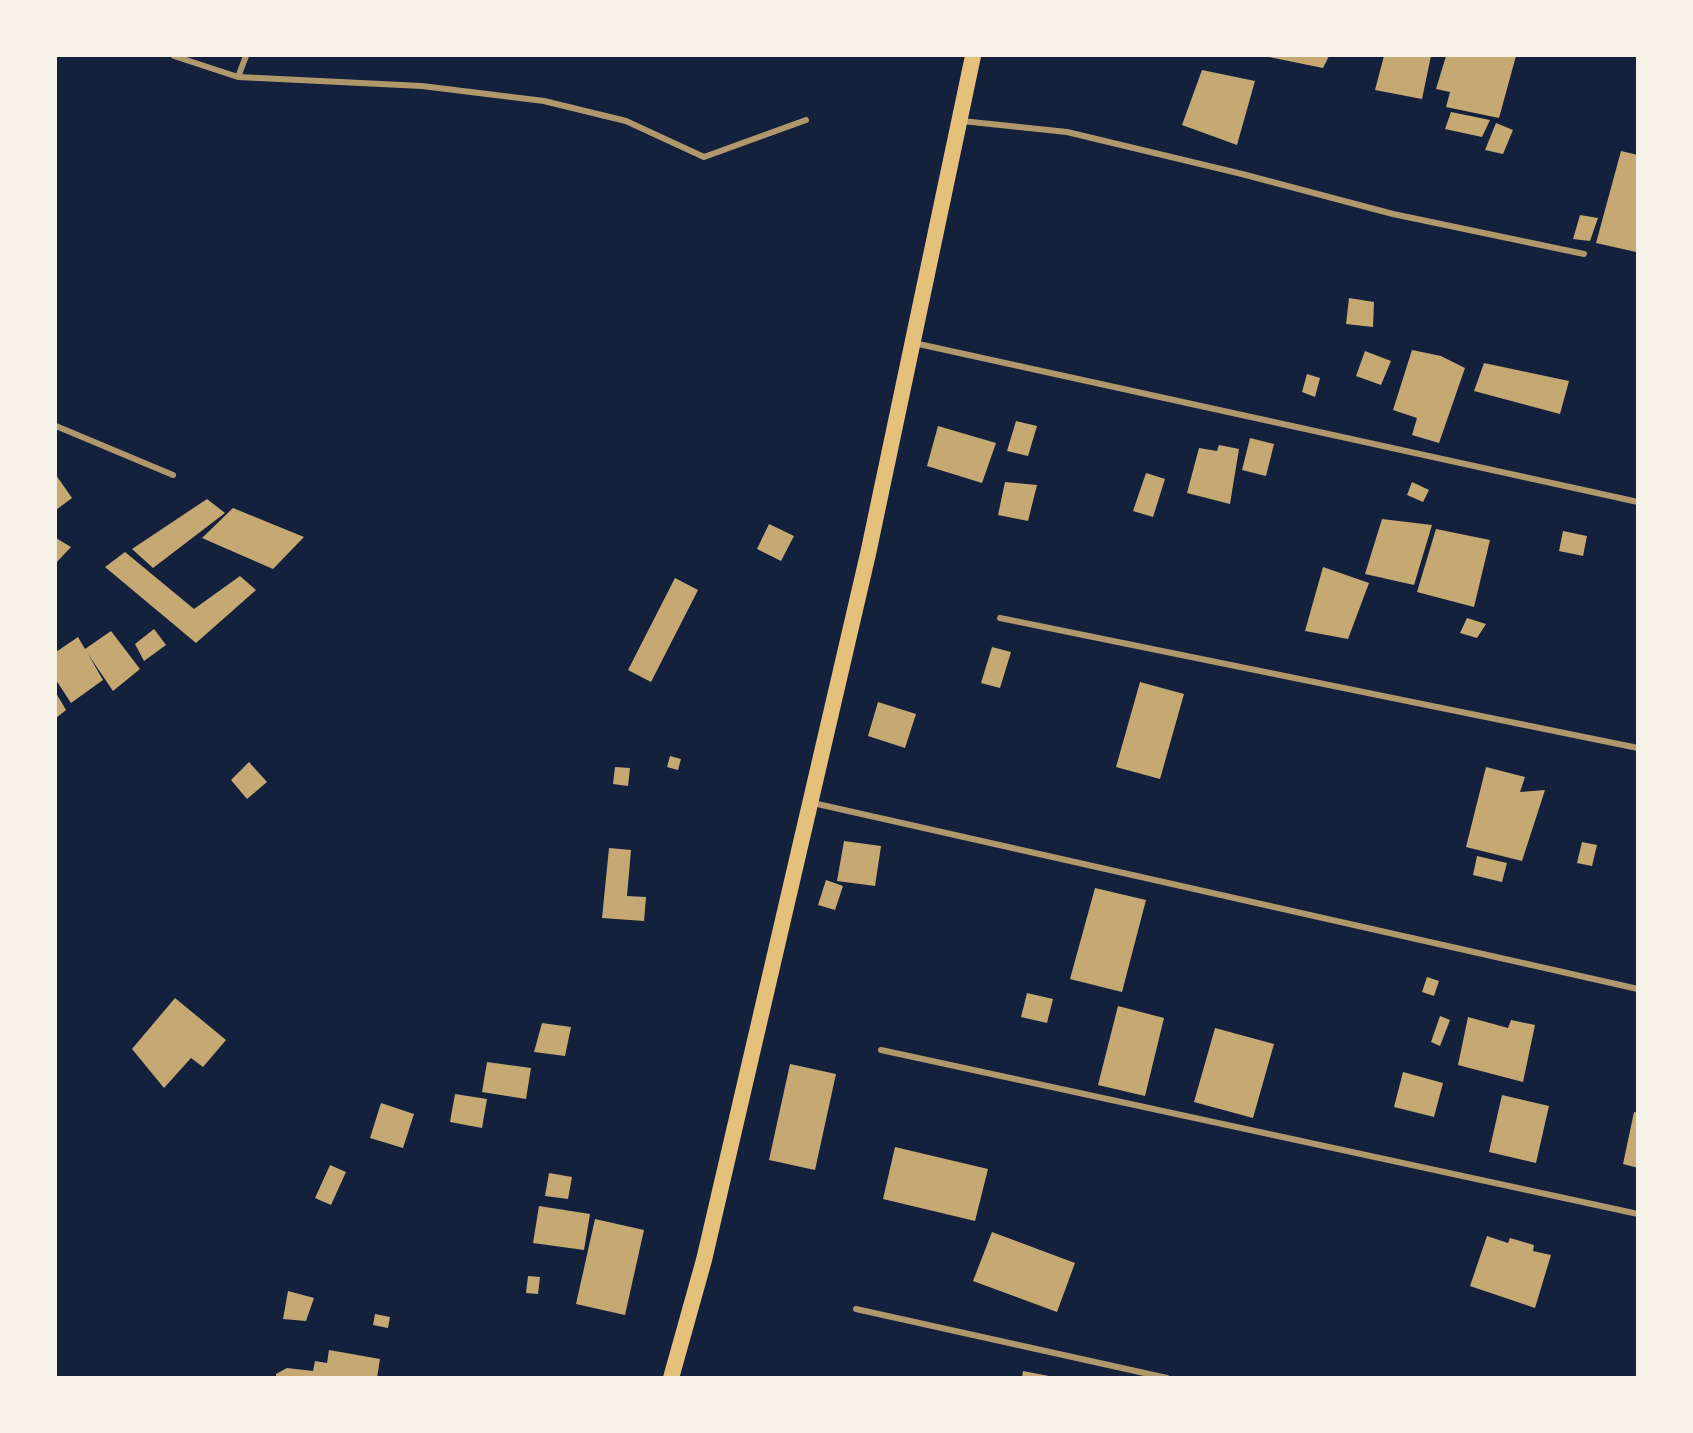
<!DOCTYPE html>
<html>
<head>
<meta charset="utf-8">
<style>
  body { margin:0 }
  #map { position:relative; width:1693px; height:1433px; overflow:hidden; background:#14213d; font-family:Barlow,sans-serif }
  canvas { display:block }
  .frame { position:absolute; inset:0; border:57px solid #f6f1e7; pointer-events:none }
</style>
</head>
<body>
<div id="map">
<canvas width="1693" height="1433"></canvas>
<div class="frame"></div>
</div>
<script>
const ctx = document.querySelector('canvas').getContext('2d');
ctx.lineJoin = 'round';
function fillPath(path, color) { ctx.fillStyle = color; ctx.fill(path, 'evenodd'); }
const poly = rows => new Path2D(rows.map(r => 'M' + r).join(''));
function strokePath(path, color, width, dash) { ctx.strokeStyle = color; ctx.lineWidth = width; ctx.lineCap = dash ? 'butt' : 'round'; ctx.setLineDash(dash || []); ctx.stroke(path); }
fillPath(poly([
  [1264,56,1329,56,1323,68],
  [1384,56,1431,56,1422,99,1375,90],
  [1446,56,1516,56,1499,118,1446,107,1450,92,1436,89],
  [1202,70,1255,81,1237,145,1182,125],
  [1451,112,1490,120,1482,137,1445,129],
  [1496,123,1513,130,1503,154,1485,150],
  [1621,151,1638,155,1638,245,1636,252,1596,243],
  [1580,215,1598,218,1590,241,1573,239],
  [1349,298,1374,302,1373,327,1346,324],
  [1412,350,1441,356,1465,368,1439,443,1412,435,1417,418,1393,410],
  [1365,351,1391,361,1381,385,1356,376],
  [1484,363,1569,381,1560,414,1474,391],
  [1307,374,1320,378,1315,397,1302,392],
  [1016,421,1037,426,1028,456,1007,451],
  [938,426,996,443,982,483,927,466],
  [1250,438,1274,444,1266,476,1242,470],
  [1219,445,1239,449,1230,504,1187,493,1199,448,1217,451],
  [1146,473,1165,479,1153,517,1133,511],
  [56,475,72,498,56,510],
  [1005,482,1037,485,1028,521,998,515],
  [1412,482,1429,490,1423,502,1407,495],
  [207,499,225,513,153,568,132,549],
  [233,508,304,537,273,569,202,538],
  [1382,519,1432,525,1414,585,1365,574],
  [769,524,794,536,781,561,757,549],
  [1436,529,1490,540,1474,607,1417,592],
  [1563,531,1587,536,1583,556,1559,551],
  [56,538,71,547,56,563],
  [125,552,194,609,240,576,256,590,196,643,105,567],
  [1323,567,1369,583,1348,639,1305,631],
  [675,578,698,590,651,682,628,670],
  [1467,618,1486,624,1477,638,1460,633],
  [154,629,166,645,144,661,135,644],
  [111,631,140,669,113,691,88,654,103,680,71,703,56,680,56,652,78,637,85,649],
  [992,647,1011,652,1000,688,981,683],
  [1140,682,1184,694,1160,779,1116,767],
  [56,693,66,710,56,718],
  [878,702,916,714,905,748,868,736],
  [670,756,681,759,678,770,667,767],
  [249,762,267,782,247,799,231,780],
  [615,767,630,768,628,786,613,784],
  [1486,767,1525,777,1520,792,1545,790,1522,861,1466,847],
  [844,841,881,846,875,886,837,881],
  [1582,842,1597,845,1592,866,1577,863],
  [609,848,631,850,627,896,646,897,644,921,602,918],
  [1477,856,1507,863,1502,882,1473,875],
  [826,880,843,886,835,910,818,905],
  [1095,888,1146,900,1122,992,1070,979],
  [1427,977,1439,981,1434,996,1422,992],
  [1027,993,1053,999,1047,1023,1021,1017],
  [175,998,226,1040,203,1067,191,1058,164,1088,132,1049],
  [1118,1006,1164,1018,1145,1096,1098,1085],
  [1440,1016,1450,1020,1440,1046,1431,1042],
  [1468,1017,1508,1028,1511,1020,1535,1025,1523,1082,1458,1065],
  [542,1023,571,1027,565,1056,534,1052],
  [1215,1028,1274,1044,1253,1118,1194,1102],
  [487,1062,531,1068,526,1099,482,1092],
  [790,1064,836,1074,815,1170,769,1160],
  [1403,1072,1443,1083,1434,1117,1394,1107],
  [455,1094,487,1099,482,1128,450,1122],
  [1502,1095,1549,1106,1536,1163,1489,1152],
  [381,1103,414,1114,403,1148,370,1138],
  [1634,1112,1638,1113,1638,1168,1623,1164],
  [895,1147,988,1169,975,1221,883,1199],
  [330,1165,346,1172,331,1205,315,1198],
  [549,1173,572,1177,568,1199,545,1196],
  [539,1206,590,1214,584,1250,533,1243],
  [595,1219,644,1230,625,1315,576,1304],
  [992,1232,1075,1263,1057,1312,973,1281],
  [1487,1236,1508,1243,1510,1238,1534,1245,1533,1251,1551,1255,1535,1308,1470,1286],
  [528,1276,540,1277,538,1294,526,1293],
  [288,1291,314,1298,306,1321,283,1319],
  [375,1314,390,1317,388,1328,373,1325],
  [329,1350,380,1359,377,1378,276,1378,276,1374,287,1368,313,1371,315,1361,327,1363],
  [1023,1371,1049,1376,1049,1378,1022,1378]
]), '#c6a872');
strokePath(poly([
  [174,56,238,77,422,86,544,101,626,121,704,157,806,120],
  [238,77,246,56],
  [962,121,1067,132,1242,174,1393,214,1584,254],
  [914,343,1638,502],
  [56,426,173,475],
  [1000,618,1638,748],
  [813,803,1638,989],
  [881,1050,1638,1214],
  [856,1309,1167,1378]
]), '#b1986c', 6);
strokePath(poly([
  [671,1378,704,1260,868,554,973,56]
]), '#e5c07b', 16);
</script>
</body>
</html>
